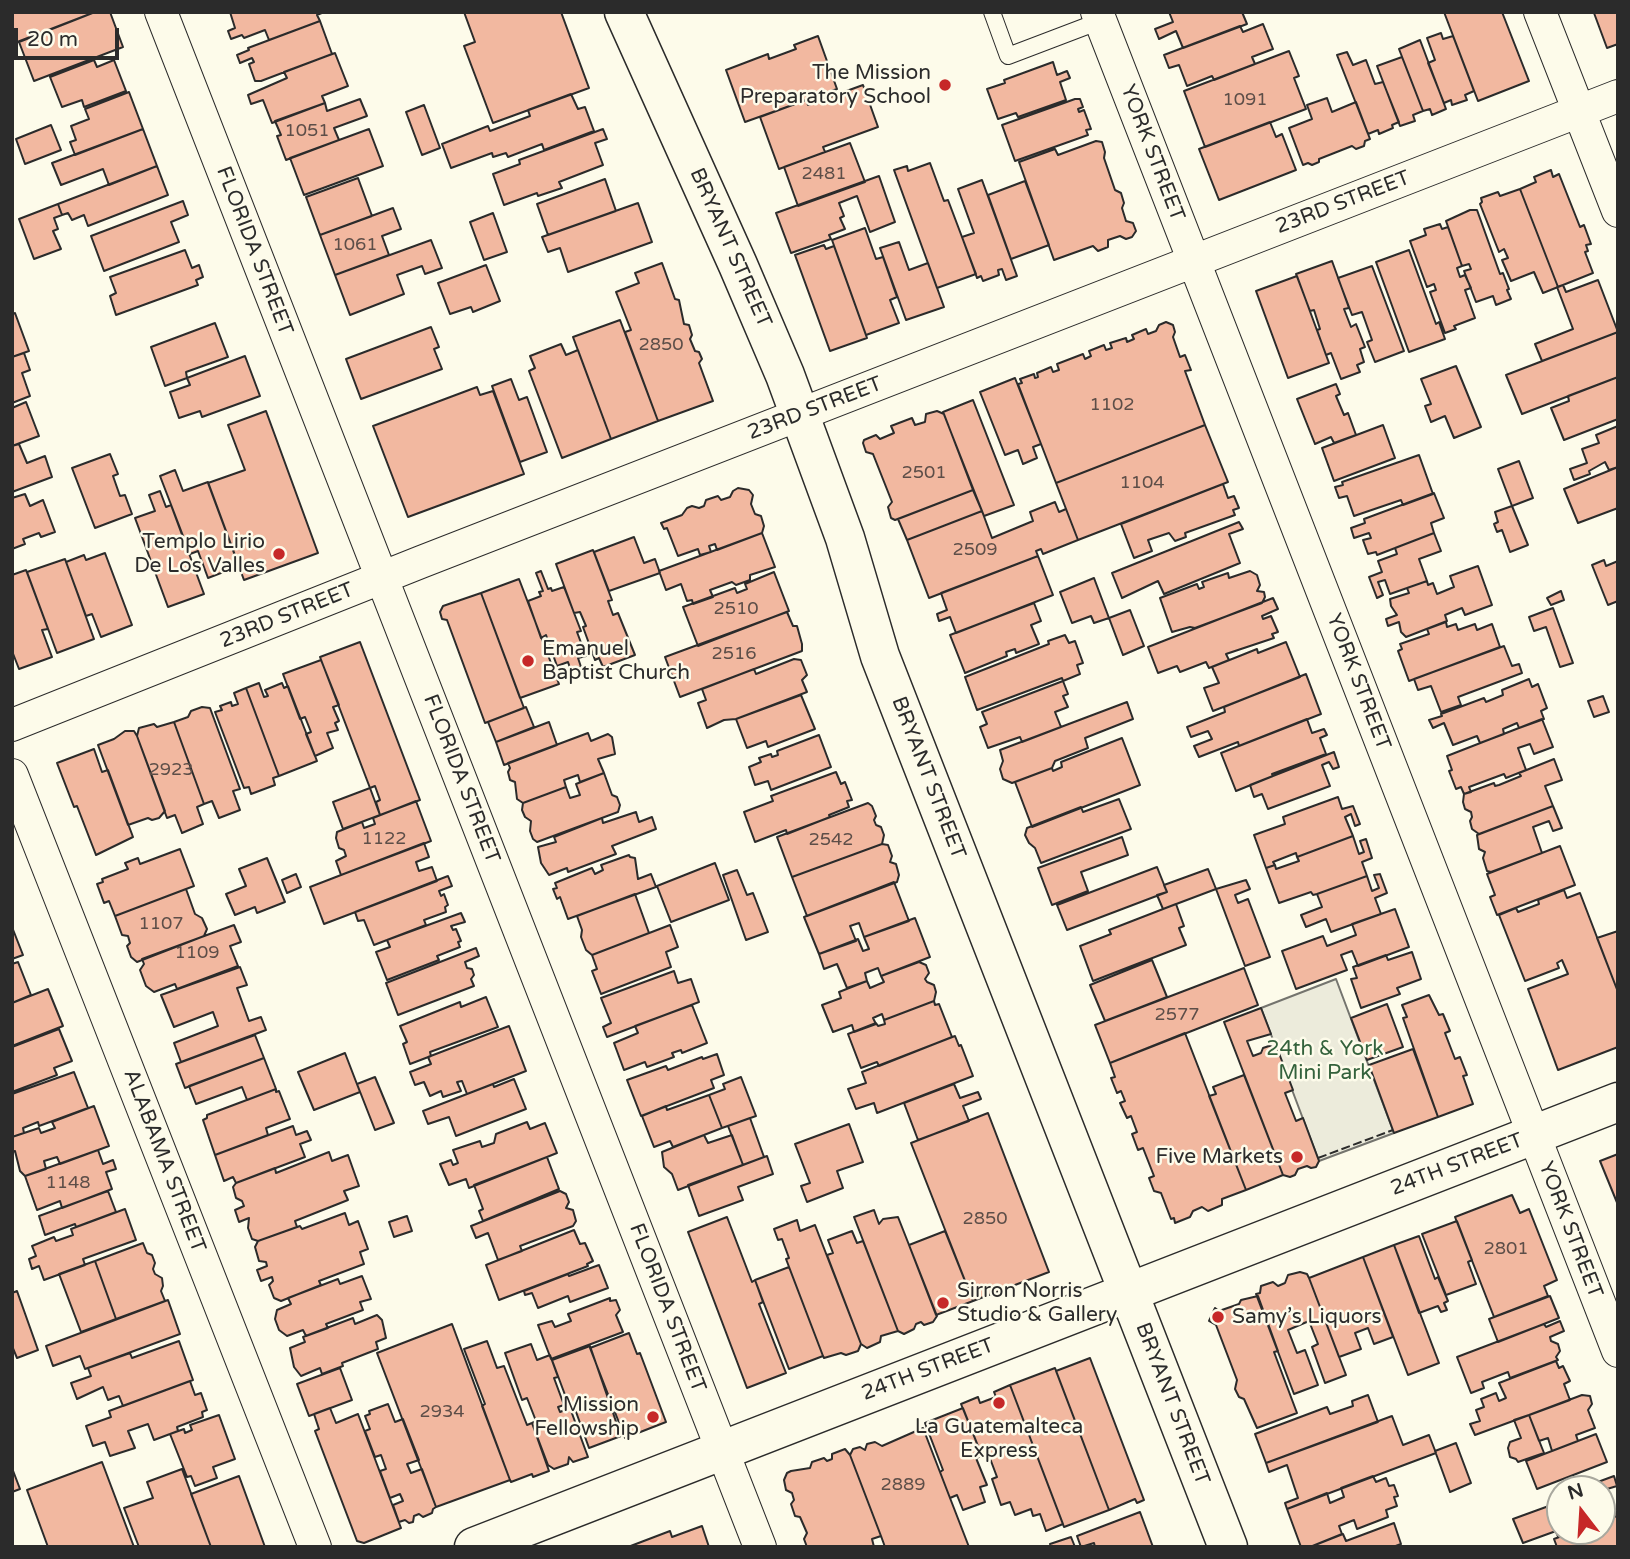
<!DOCTYPE html>
<html>
<head>
<meta charset="utf-8">
<style>
  body { margin:0 }
  #map { position:relative; width:1630px; height:1559px; overflow:hidden; background:#fdfbea; font-family:"Varela Round",sans-serif }
  canvas { display:block }
  .frame { position:absolute; inset:0; border:14px solid #2b2b2b; pointer-events:none }
  .north { position:absolute; left:1546px; top:1475px; width:70px; height:70px; box-sizing:border-box; background:#fdfbea; border:2px solid #a9a89e; border-radius:50%; rotate:343deg; font-size:19px; font-weight:700; line-height:28px; text-align:center; color:#2b2b2b }
  .north::after { content:''; display:block; margin:auto; width:24px; height:32px; background:#c62828; clip-path:polygon(50% 0,100% 100%,50% 72%,0 100%) }
  .scale { position:absolute; left:14px; top:28px; width:105px; height:32px; box-sizing:border-box; border:4px solid #2b2b2b; border-top:0; padding-left:9px; font-size:21px; line-height:24px; white-space:nowrap; color:#2b2b2b; -webkit-text-stroke:5px #fdfbea; paint-order:stroke }
</style>
</head>
<body>
<div id="map">
<canvas width="1630" height="1559"></canvas>
<div class="frame"></div>
<div class="north">N</div>
<div class="scale">20 m</div>
</div>
<script>
const ctx = document.querySelector('canvas').getContext('2d');
ctx.lineJoin = 'round';
function fillPath(path, color) { ctx.fillStyle = color; ctx.fill(path, 'evenodd'); }
const poly = rows => new Path2D(rows.map(r => 'M' + r).join(''));
function strokePath(path, color, width, dash) { ctx.strokeStyle = color; ctx.lineWidth = width; ctx.lineCap = dash ? 'butt' : 'round'; ctx.setLineDash(dash || []); ctx.stroke(path); }
function drawText(font, color, halo, rows, align = 'center') {
  ctx.font = font + ' "Varela Round",sans-serif'; ctx.lineWidth = 5; ctx.setLineDash([]); ctx.textBaseline = 'middle'; ctx.strokeStyle = halo; ctx.fillStyle = color; for (const [text, x, y, turn = 0] of rows) {
    ctx.save(); ctx.translate(x, y); ctx.rotate((+turn || 0) * Math.PI / 180); ctx.textAlign = isNaN(turn) ? turn : align; if (halo) ctx.strokeText(text, 0, 0); ctx.fillText(text, 0, 0); ctx.restore();
  }
}
const green = poly([
  [1336,979,1394,1133,1319,1161,1261,1008,1336,979]
]);
fillPath(green, '#ecebdb');
strokePath(green, '#74746e', 2);
const building = poly([
  [12,12,95,12,12,44,12,12],
  [95,12,110,12,123,47,34,81,19,42,95,12],
  [230,12,324,12,317,15,320,21,269,40,265,30,244,38,242,35,231,39,228,31,235,28,230,12],
  [464,12,561,12,589,88,493,123,464,46,475,42,464,12],
  [1169,12,1242,12,1247,24,1183,48,1176,31,1159,39,1155,29,1173,22,1169,12],
  [1444,12,1502,12,1529,81,1478,101,1444,12],
  [1597,12,1618,12,1618,44,1607,48,1594,13,1597,12],
  [320,21,332,54,261,81,255,81,249,64,254,62,252,58,240,63,237,55,249,50,248,48,320,21],
  [1263,24,1273,49,1252,57,1255,64,1214,80,1212,76,1187,86,1179,65,1169,68,1164,55,1240,26,1243,32,1263,24],
  [1441,33,1443,39,1453,36,1474,91,1465,95,1467,100,1452,105,1451,100,1444,103,1428,63,1435,60,1427,38,1441,33],
  [818,36,837,89,745,122,726,70,768,54,769,59,796,49,794,45,818,36],
  [1420,40,1446,109,1432,115,1430,109,1423,111,1399,49,1420,40],
  [1289,51,1299,76,1294,78,1306,109,1205,147,1184,91,1289,51],
  [1347,52,1353,65,1366,60,1375,84,1383,82,1399,122,1392,125,1393,128,1379,134,1378,130,1368,134,1337,55,1347,52],
  [335,53,348,86,322,96,325,103,272,123,263,100,251,104,248,95,287,78,284,72,335,53],
  [1402,57,1423,111,1413,115,1415,121,1400,126,1377,66,1402,57],
  [94,60,97,67,114,60,126,91,84,107,82,100,62,107,50,77,94,60],
  [1053,62,1057,75,1067,71,1070,78,1060,82,1066,100,1018,117,1016,113,998,119,987,89,1005,83,1004,80,1053,62],
  [863,85,878,127,823,147,825,152,779,169,760,117,806,100,808,105,863,85],
  [129,92,143,129,75,155,70,142,76,140,71,126,89,119,85,109,129,92],
  [571,94,578,109,585,107,594,131,544,150,542,144,508,157,506,153,493,157,492,153,451,168,442,144,488,126,490,131,530,116,528,110,571,94],
  [1327,98,1332,112,1356,102,1370,139,1365,141,1364,146,1356,149,1352,146,1319,159,1319,162,1312,165,1308,163,1303,165,1289,128,1312,119,1307,105,1327,98],
  [360,99,367,116,334,128,339,140,286,160,277,136,281,135,275,121,325,103,327,111,360,99],
  [1075,99,1080,99,1083,107,1078,109,1079,112,1084,110,1091,129,1086,130,1088,135,1015,161,1002,125,1075,99],
  [424,105,440,148,422,155,406,112,424,105],
  [1270,122,1276,137,1282,134,1296,170,1219,200,1199,149,1270,122],
  [51,125,61,150,25,164,16,139,51,125],
  [143,129,157,166,109,185,103,169,61,185,52,163,143,129],
  [369,129,383,166,304,195,290,158,369,129],
  [603,129,607,139,595,143,603,165,559,182,562,188,538,196,537,193,504,205,493,174,520,164,519,160,603,129],
  [1096,141,1102,142,1105,152,1104,158,1115,190,1121,193,1124,203,1122,208,1126,221,1133,223,1136,231,1132,237,1126,239,1120,236,1108,240,1108,247,1098,251,1093,246,1054,260,1019,162,1055,149,1058,155,1096,141],
  [850,143,865,182,798,206,784,167,850,143],
  [930,163,944,201,948,200,976,274,937,288,894,170,907,166,908,171,930,163],
  [157,166,168,195,88,226,84,215,72,220,68,213,62,215,58,204,157,166],
  [1551,170,1553,177,1559,174,1580,227,1584,225,1591,244,1586,245,1588,251,1585,252,1593,273,1558,287,1520,189,1536,182,1534,177,1551,170],
  [879,176,895,222,870,232,857,196,839,203,844,216,840,218,845,229,829,235,831,239,791,253,776,213,879,176],
  [358,178,372,216,320,235,306,197,358,178],
  [605,179,616,211,548,235,537,204,605,179],
  [982,180,1017,276,1006,280,1002,269,998,270,999,275,983,281,981,276,977,278,962,237,974,233,958,189,982,180],
  [1025,181,1049,245,1011,259,988,195,1025,181],
  [1520,189,1558,287,1543,293,1534,272,1511,281,1502,260,1508,258,1504,249,1499,252,1480,204,1482,202,1481,198,1498,192,1500,196,1520,189],
  [183,201,188,215,171,222,179,242,104,271,91,236,183,201],
  [638,203,652,242,568,272,560,248,548,252,542,237,638,203],
  [58,204,62,215,54,218,58,229,53,231,61,249,34,259,19,219,58,204],
  [393,208,401,229,382,236,389,255,335,275,320,235,393,208],
  [1470,210,1477,210,1500,274,1503,273,1509,289,1507,290,1511,299,1496,305,1493,296,1476,302,1464,271,1471,269,1469,264,1462,266,1446,221,1470,210],
  [493,213,507,252,484,260,470,222,493,213],
  [1440,224,1442,229,1448,227,1462,266,1457,268,1460,277,1465,275,1471,288,1465,290,1475,318,1454,326,1456,329,1445,333,1430,292,1436,290,1434,284,1427,287,1410,241,1426,235,1424,229,1440,224],
  [865,228,876,259,883,257,897,297,890,300,899,323,866,335,832,240,865,228],
  [431,240,442,268,425,274,422,266,397,275,404,294,350,315,335,275,431,240],
  [899,242,909,270,928,263,944,307,906,320,880,248,899,242],
  [824,245,826,249,834,246,867,338,830,351,795,255,824,245],
  [185,250,192,268,199,265,203,277,196,280,198,285,116,315,110,296,116,293,110,277,185,250],
  [1409,250,1436,324,1439,322,1445,339,1409,352,1376,262,1409,250],
  [1332,261,1349,308,1344,309,1351,327,1356,324,1365,347,1360,349,1364,362,1357,365,1360,372,1341,379,1331,353,1326,355,1317,330,1320,329,1314,310,1310,311,1296,274,1332,261],
  [662,263,675,299,679,300,684,324,689,325,692,335,690,339,695,351,699,352,702,359,699,363,713,401,658,421,625,332,631,330,616,292,639,283,635,273,662,263],
  [486,265,500,301,473,312,471,307,450,314,438,283,486,265],
  [1372,266,1404,351,1375,362,1367,342,1372,340,1362,312,1352,315,1338,278,1372,266],
  [1297,276,1329,363,1288,378,1256,291,1297,276],
  [1598,280,1618,332,1542,361,1535,344,1573,329,1557,287,1563,285,1566,292,1598,280],
  [15,313,29,351,12,357,12,314,15,313],
  [620,320,658,421,611,439,573,337,620,320],
  [1166,322,1173,325,1175,332,1173,337,1180,357,1185,355,1191,370,1185,371,1205,425,1056,483,1018,384,1022,383,1020,379,1034,374,1035,378,1038,377,1037,373,1051,367,1053,372,1059,370,1057,364,1083,354,1085,359,1091,356,1089,351,1104,345,1106,350,1112,348,1110,343,1126,338,1127,342,1134,339,1132,335,1146,329,1148,334,1156,331,1159,325,1166,322],
  [215,323,228,357,186,372,187,378,165,386,151,347,215,323],
  [431,327,439,347,434,349,442,369,361,399,346,359,431,327],
  [1618,332,1618,377,1522,414,1506,375,1618,332],
  [561,344,566,355,578,350,611,439,562,458,529,371,535,368,530,356,561,344],
  [24,353,30,370,22,373,30,396,12,403,12,357,24,353],
  [245,356,260,396,202,417,200,411,179,418,170,392,190,385,187,378,245,356],
  [1456,366,1481,427,1454,438,1445,416,1431,422,1425,406,1431,404,1421,379,1456,366],
  [1618,377,1618,419,1564,440,1551,408,1569,401,1568,396,1618,377],
  [1015,378,1041,444,1033,447,1037,458,1023,464,1018,450,1005,455,980,392,1015,378],
  [511,379,519,400,527,397,547,452,520,462,492,386,511,379],
  [1336,384,1340,394,1336,396,1344,415,1348,413,1356,435,1334,443,1331,437,1315,444,1297,399,1336,384],
  [477,387,480,395,493,391,524,474,408,517,373,426,477,387],
  [973,400,1014,505,984,516,943,412,973,400],
  [26,402,39,436,12,446,12,408,26,402],
  [266,411,318,553,244,580,208,483,245,470,228,425,266,411],
  [937,411,944,414,973,490,895,520,891,518,888,507,892,502,873,454,866,452,863,443,864,440,876,435,880,439,894,433,891,426,912,418,915,425,925,422,926,414,937,411],
  [1205,425,1228,482,1078,540,1056,483,1205,425],
  [1383,425,1395,458,1334,481,1322,448,1383,425],
  [1618,426,1618,467,1609,470,1605,462,1589,471,1590,474,1574,480,1570,469,1587,463,1582,449,1599,443,1596,435,1618,426],
  [19,444,27,463,45,456,52,477,12,492,12,446,19,444],
  [110,454,118,474,113,476,120,496,125,495,132,514,95,528,72,468,110,454],
  [1419,455,1433,494,1403,505,1401,500,1354,516,1347,496,1339,498,1335,487,1343,485,1342,482,1419,455],
  [1519,461,1533,498,1512,506,1498,469,1519,461],
  [1618,467,1618,508,1578,523,1564,489,1618,467],
  [175,470,183,491,208,482,239,566,208,578,198,551,190,554,160,476,175,470],
  [1223,484,1228,498,1234,496,1239,508,1233,510,1235,515,1185,533,1186,537,1175,541,1169,533,1148,540,1152,551,1134,558,1121,524,1223,484],
  [738,488,749,490,753,495,751,504,755,514,761,516,764,526,762,533,717,550,715,544,709,546,711,552,700,555,698,549,678,556,667,528,664,529,661,523,682,515,687,508,692,506,699,508,704,506,706,500,718,496,721,500,730,497,733,491,738,488],
  [973,490,982,511,907,540,898,519,973,490],
  [160,491,166,507,171,505,204,594,168,607,135,518,155,511,149,495,160,491],
  [1434,493,1444,518,1431,523,1434,533,1377,555,1376,552,1368,554,1363,540,1371,538,1369,533,1354,538,1351,528,1365,523,1364,519,1434,493],
  [25,494,30,506,43,500,55,532,41,537,39,533,23,539,25,544,12,549,12,498,25,494],
  [1055,502,1059,512,1066,509,1078,540,1043,554,1041,549,1036,551,1038,556,929,598,907,540,982,511,992,538,1033,521,1030,512,1055,502],
  [1512,506,1528,545,1510,552,1502,530,1497,532,1494,524,1498,522,1495,512,1512,506],
  [1239,522,1243,529,1229,534,1240,563,1164,594,1158,581,1122,598,1112,573,1239,522],
  [762,533,775,567,750,575,750,580,736,585,732,582,710,590,713,597,693,604,692,600,687,601,681,584,666,590,659,571,762,533],
  [1434,533,1441,551,1419,559,1427,581,1390,594,1385,580,1378,582,1383,595,1377,598,1369,577,1382,572,1378,561,1397,554,1395,548,1434,533],
  [634,537,644,563,655,559,660,573,609,591,594,552,634,537],
  [593,550,612,600,608,601,613,615,618,613,635,655,603,667,599,658,595,660,583,627,586,626,580,612,574,613,556,564,593,550],
  [105,553,132,625,101,637,92,614,86,616,66,562,84,555,86,560,105,553],
  [1038,556,1053,595,956,633,950,617,939,621,937,614,947,610,941,593,1038,556],
  [65,559,94,639,57,653,27,572,65,559],
  [1604,560,1606,566,1618,561,1618,601,1608,605,1592,565,1604,560],
  [1478,566,1492,605,1465,615,1462,608,1445,615,1447,621,1406,637,1401,632,1399,622,1388,626,1386,619,1397,615,1391,606,1390,599,1409,593,1407,588,1427,581,1428,585,1433,583,1437,594,1454,587,1450,576,1478,566],
  [26,570,48,629,42,630,52,657,19,669,12,651,12,575,26,570],
  [541,571,548,589,551,588,552,591,564,587,581,631,577,632,586,656,578,658,581,667,571,671,568,662,557,666,546,635,541,638,528,601,541,596,539,592,543,591,536,573,541,571],
  [1250,571,1257,575,1260,585,1257,591,1264,592,1265,597,1262,603,1195,628,1190,627,1172,632,1160,598,1197,584,1199,589,1204,587,1202,582,1228,573,1229,578,1250,571],
  [774,572,789,611,698,646,683,607,735,588,737,593,747,589,745,584,774,572],
  [1094,578,1109,618,1094,623,1091,616,1072,623,1060,592,1094,578],
  [519,579,559,684,520,698,481,593,519,579],
  [1561,591,1564,600,1551,605,1547,598,1561,591],
  [481,593,524,708,485,723,447,620,442,619,440,612,443,606,481,593],
  [1273,598,1278,609,1262,616,1263,619,1271,616,1278,632,1272,634,1274,638,1226,654,1229,660,1209,668,1206,662,1180,672,1177,666,1158,673,1148,647,1273,598],
  [1034,603,1041,621,1031,625,1039,644,1016,653,1015,649,1006,652,1007,656,965,673,950,635,1034,603],
  [1553,608,1573,663,1560,667,1546,627,1534,631,1529,617,1553,608],
  [1130,610,1144,646,1123,655,1109,618,1130,610],
  [787,612,793,626,797,626,802,644,802,651,680,697,665,657,787,612],
  [1446,622,1447,627,1456,624,1458,630,1475,624,1477,630,1492,624,1500,647,1409,681,1398,651,1402,649,1400,644,1429,634,1427,629,1446,622],
  [1065,635,1069,643,1075,641,1083,663,1077,665,1080,674,1063,681,1062,678,977,710,965,677,1049,644,1048,641,1065,635],
  [360,642,420,800,380,815,376,802,380,800,375,786,370,788,320,657,360,642],
  [1286,642,1300,677,1213,711,1204,688,1219,683,1212,667,1257,649,1258,653,1286,642],
  [1504,646,1512,666,1519,664,1522,673,1458,697,1461,705,1441,712,1431,686,1418,690,1414,679,1504,646],
  [794,659,801,660,807,675,802,680,807,692,736,719,724,720,707,728,698,703,706,700,702,689,754,669,756,674,794,659],
  [321,660,339,705,333,707,339,721,335,723,338,730,327,733,333,748,315,756,306,734,311,732,305,717,300,719,283,674,321,660],
  [1306,674,1321,714,1239,746,1238,742,1199,757,1194,746,1212,739,1208,731,1191,737,1187,727,1225,712,1224,707,1306,674],
  [1529,679,1532,687,1538,684,1547,708,1541,711,1544,719,1519,728,1517,723,1503,729,1504,734,1480,743,1477,736,1453,745,1444,723,1433,728,1429,720,1442,716,1441,714,1484,698,1486,702,1503,695,1502,690,1529,679],
  [1063,681,1068,694,1063,696,1068,707,1055,712,1061,727,1022,742,1020,737,988,748,980,727,987,724,982,712,1063,681],
  [259,683,264,697,268,696,265,690,282,683,284,688,288,686,317,761,279,776,246,688,259,683],
  [246,688,279,776,273,778,275,785,251,794,249,787,244,788,215,712,222,710,220,706,231,702,232,706,238,704,234,693,246,688],
  [801,695,815,729,768,747,766,741,747,748,736,719,801,695],
  [1603,696,1609,712,1594,717,1588,701,1603,696],
  [1127,702,1133,719,1085,738,1088,748,1055,761,1052,768,1012,783,1003,779,1000,769,1003,761,1000,750,1127,702],
  [202,707,210,708,240,789,233,791,240,810,219,818,212,801,204,804,174,722,188,717,191,711,202,707],
  [526,707,534,727,496,742,488,722,526,707],
  [1307,719,1312,733,1324,729,1327,735,1320,738,1326,754,1272,774,1273,776,1236,791,1221,753,1307,719],
  [1542,719,1553,747,1534,754,1530,744,1518,748,1526,770,1506,778,1504,774,1469,787,1471,792,1464,794,1461,787,1456,789,1449,771,1452,770,1447,756,1542,719],
  [174,722,204,804,197,807,203,824,182,833,175,815,167,818,137,736,139,728,154,724,157,727,174,722],
  [549,722,557,745,504,765,496,742,549,722],
  [125,731,134,731,137,736,165,811,159,818,152,820,148,818,128,825,98,745,114,739,125,731],
  [588,733,591,741,608,734,612,737,615,754,598,759,604,773,580,782,578,775,564,780,566,787,523,803,517,799,515,782,510,780,508,772,510,768,508,763,588,733],
  [819,735,831,767,771,790,768,781,755,785,749,767,761,762,759,758,771,754,772,757,778,755,777,751,819,735],
  [1122,738,1140,785,1032,827,1015,782,1052,768,1053,771,1062,767,1061,762,1122,738],
  [94,749,102,772,108,770,133,837,96,855,77,806,74,807,57,763,94,749],
  [1334,752,1339,767,1333,769,1329,762,1322,765,1330,786,1268,809,1262,794,1254,797,1250,785,1334,752],
  [1554,759,1562,780,1545,786,1553,806,1479,834,1472,829,1470,821,1472,817,1471,812,1465,809,1463,802,1464,794,1494,783,1495,786,1499,785,1521,776,1519,773,1554,759],
  [836,772,841,784,845,782,852,800,847,801,849,807,829,815,830,817,787,834,786,830,755,842,744,812,773,801,771,796,836,772],
  [604,773,612,795,617,797,620,805,618,812,537,842,533,839,530,831,531,821,525,817,522,810,523,803,566,787,570,798,580,795,576,784,604,773],
  [370,788,380,815,343,829,333,802,370,788],
  [1338,797,1342,809,1353,806,1360,824,1355,826,1351,814,1345,817,1353,836,1297,857,1296,853,1273,862,1275,865,1266,868,1254,835,1285,824,1283,817,1338,797],
  [1119,799,1131,829,1041,863,1035,848,1029,843,1025,835,1027,828,1081,807,1083,812,1119,799],
  [416,801,431,841,341,875,336,861,346,856,344,850,339,848,336,838,337,832,362,822,364,828,375,824,373,818,416,801],
  [868,803,872,806,876,816,874,820,876,825,881,827,884,835,882,844,792,877,777,837,868,803],
  [1553,806,1562,828,1553,831,1549,821,1533,827,1542,853,1491,872,1487,871,1483,858,1485,852,1479,849,1477,835,1553,806],
  [636,812,639,822,652,817,656,829,612,846,616,854,568,872,567,868,549,875,541,863,538,847,556,842,554,837,602,818,603,823,636,812],
  [1353,836,1359,854,1364,852,1360,841,1366,839,1372,858,1362,862,1367,876,1317,894,1313,895,1311,892,1279,903,1266,868,1275,865,1276,869,1299,861,1297,857,1353,836],
  [1122,837,1128,855,1081,872,1088,891,1052,905,1038,868,1122,837],
  [424,843,429,857,416,862,419,871,432,867,437,881,324,924,310,887,424,843],
  [882,844,888,845,892,856,890,862,896,864,899,875,897,882,807,916,792,877,882,844],
  [1560,846,1575,885,1497,915,1490,897,1495,895,1487,874,1560,846],
  [180,849,194,886,115,916,109,901,104,903,97,884,103,882,102,879,128,869,125,863,138,858,140,864,180,849],
  [629,855,630,857,635,858,638,879,651,874,656,887,568,919,560,897,557,899,553,889,557,888,555,883,592,868,595,874,603,870,601,865,629,855],
  [267,858,285,902,257,913,255,907,235,915,226,894,246,886,239,869,267,858],
  [715,863,729,900,671,922,657,886,715,863],
  [1157,867,1167,892,1067,930,1057,905,1157,867],
  [1208,869,1216,889,1163,909,1157,895,1167,892,1164,885,1208,869],
  [737,870,747,895,753,893,768,932,746,940,723,875,737,870],
  [296,874,301,887,287,893,282,880,296,874],
  [1380,874,1387,893,1375,898,1381,914,1331,932,1326,919,1306,927,1301,915,1322,907,1317,894,1367,876,1372,891,1379,888,1374,875,1380,874],
  [448,876,452,886,439,891,441,896,444,894,448,905,445,907,446,912,424,920,426,925,374,945,364,920,358,921,355,912,448,876],
  [1246,880,1250,889,1235,895,1238,903,1248,899,1270,957,1245,966,1216,889,1246,880],
  [894,882,909,921,864,937,859,923,850,926,856,941,819,954,804,917,894,882],
  [186,889,195,914,202,918,207,929,204,936,137,962,131,957,127,946,130,943,128,936,122,935,115,916,186,889],
  [1564,890,1567,898,1580,893,1618,992,1618,1047,1558,1070,1528,989,1568,974,1562,960,1557,963,1559,968,1525,981,1499,915,1516,908,1518,912,1539,904,1538,900,1564,890],
  [635,894,649,933,592,955,586,950,581,937,582,930,577,916,635,894],
  [1176,904,1184,926,1179,928,1186,945,1093,981,1080,946,1111,934,1109,930,1176,904],
  [1395,909,1409,947,1358,966,1352,951,1341,955,1347,970,1296,989,1282,951,1323,936,1327,946,1356,935,1352,924,1395,909],
  [461,913,465,922,451,926,453,930,456,929,461,941,458,942,460,947,437,956,439,960,387,980,376,952,390,947,387,940,461,913],
  [915,918,930,957,881,976,878,968,865,973,867,981,847,988,837,964,824,969,819,954,858,939,863,951,869,949,864,937,915,918],
  [234,925,241,942,230,946,238,966,177,989,175,984,154,992,146,986,140,970,144,964,142,959,234,925],
  [670,925,678,947,666,952,671,967,601,994,592,971,597,969,592,955,670,925],
  [12,927,23,955,12,959,12,927],
  [1618,931,1618,992,1597,938,1618,931],
  [476,948,479,956,465,962,467,968,472,969,474,975,471,979,474,986,398,1015,386,983,476,948],
  [1412,952,1421,979,1397,988,1400,994,1361,1008,1351,979,1357,978,1353,967,1386,955,1388,960,1412,952],
  [1152,960,1167,997,1105,1021,1090,985,1152,960],
  [18,962,31,995,12,1003,12,964,18,962],
  [919,962,926,965,929,973,925,979,927,982,934,985,936,992,934,1001,884,1020,882,1014,873,1018,876,1024,854,1032,852,1025,833,1032,822,1005,841,998,839,992,867,981,870,988,884,982,881,976,919,962],
  [240,967,247,985,237,988,249,1021,261,1017,266,1030,181,1062,174,1043,218,1026,213,1012,174,1027,161,995,240,967],
  [1244,968,1258,1005,1110,1063,1095,1025,1244,968],
  [674,971,678,983,691,979,699,1002,607,1037,603,1027,611,1023,601,998,674,971],
  [48,989,63,1026,12,1046,12,1003,48,989],
  [1429,995,1439,1015,1443,1014,1450,1031,1445,1033,1455,1059,1460,1057,1467,1075,1463,1076,1473,1104,1438,1117,1403,1018,1407,1017,1402,1005,1429,995],
  [486,997,498,1027,430,1052,431,1056,410,1064,403,1044,407,1042,400,1026,460,1002,461,1007,486,997],
  [934,1001,935,1005,939,1004,952,1037,879,1066,877,1062,861,1068,848,1034,876,1023,878,1026,885,1024,884,1020,934,1001],
  [1387,1004,1403,1047,1367,1060,1351,1018,1387,1004],
  [692,1005,707,1043,682,1053,681,1050,672,1053,674,1057,647,1067,645,1062,624,1070,614,1043,638,1033,635,1026,692,1005],
  [1261,1008,1271,1034,1247,1041,1253,1056,1261,1053,1263,1048,1269,1046,1277,1048,1293,1090,1285,1093,1296,1121,1303,1118,1319,1161,1316,1167,1311,1168,1307,1166,1298,1169,1295,1175,1290,1177,1283,1175,1224,1022,1261,1008],
  [509,1026,526,1071,467,1094,462,1081,457,1082,461,1091,443,1097,441,1091,430,1096,424,1082,415,1085,410,1072,431,1064,428,1057,509,1026],
  [59,1029,72,1061,54,1068,57,1075,12,1092,12,1047,59,1029],
  [1185,1033,1246,1190,1222,1199,1222,1205,1208,1211,1202,1207,1193,1211,1190,1217,1175,1223,1174,1218,1171,1219,1161,1193,1154,1191,1149,1178,1154,1176,1143,1148,1138,1150,1132,1134,1137,1132,1131,1116,1127,1118,1120,1103,1125,1101,1121,1091,1117,1093,1111,1078,1115,1077,1110,1063,1185,1033],
  [255,1035,264,1058,185,1088,176,1064,255,1035],
  [955,1036,959,1046,961,1045,973,1076,877,1113,874,1103,856,1109,848,1089,866,1083,862,1072,955,1036],
  [1413,1049,1438,1117,1394,1133,1369,1065,1413,1049],
  [345,1053,360,1092,314,1110,298,1072,345,1053],
  [717,1054,724,1075,711,1080,714,1088,641,1116,627,1080,666,1066,668,1070,702,1057,703,1059,717,1054],
  [264,1058,276,1089,247,1100,242,1087,196,1104,189,1086,264,1058],
  [74,1072,88,1108,39,1126,38,1122,23,1128,24,1133,12,1137,12,1094,74,1072],
  [1244,1075,1283,1175,1246,1190,1209,1096,1216,1094,1213,1087,1244,1075],
  [375,1077,394,1123,375,1130,357,1084,375,1077],
  [741,1077,756,1116,722,1128,709,1095,725,1089,723,1084,741,1077],
  [514,1079,526,1109,456,1136,449,1117,428,1124,423,1111,493,1084,494,1087,514,1079],
  [954,1084,960,1098,978,1092,981,1099,963,1106,969,1121,918,1140,904,1103,954,1084],
  [276,1089,276,1092,279,1091,290,1119,266,1128,268,1135,215,1155,203,1120,207,1118,207,1115,276,1089],
  [709,1095,722,1128,673,1147,670,1141,654,1147,642,1116,666,1106,667,1110,709,1095],
  [94,1106,109,1146,60,1164,57,1157,44,1161,46,1169,25,1176,20,1171,15,1151,12,1152,12,1137,39,1128,41,1133,55,1128,52,1122,94,1106],
  [988,1113,1049,1272,973,1301,911,1143,988,1113],
  [750,1118,764,1157,743,1165,728,1126,750,1118],
  [527,1122,530,1129,545,1123,557,1153,469,1188,466,1179,449,1185,440,1164,451,1160,453,1165,458,1163,453,1150,480,1141,482,1147,494,1143,496,1134,527,1122],
  [849,1124,863,1162,837,1171,843,1188,807,1202,801,1186,810,1183,795,1144,849,1124],
  [293,1126,296,1135,307,1131,311,1140,300,1144,305,1157,236,1183,233,1177,224,1181,215,1155,293,1126],
  [704,1135,708,1143,732,1135,743,1165,678,1190,672,1174,664,1167,662,1152,704,1135],
  [98,1150,103,1164,113,1160,116,1169,106,1172,112,1189,62,1208,60,1201,37,1210,25,1176,98,1150],
  [329,1152,332,1161,348,1155,359,1186,344,1191,348,1200,295,1221,297,1227,258,1241,252,1239,248,1228,249,1218,239,1222,235,1210,244,1206,242,1201,236,1198,233,1187,236,1183,275,1168,276,1173,329,1152],
  [1618,1154,1618,1205,1600,1161,1618,1154],
  [767,1156,773,1174,738,1187,743,1200,699,1216,688,1185,767,1156],
  [547,1157,559,1189,483,1221,479,1211,483,1209,474,1185,547,1157],
  [108,1191,116,1212,76,1227,75,1224,45,1235,39,1216,108,1191],
  [560,1191,566,1194,569,1202,566,1208,573,1210,576,1221,573,1226,520,1246,522,1251,498,1260,488,1233,476,1238,471,1226,560,1191],
  [1512,1195,1520,1213,1529,1209,1557,1280,1544,1286,1548,1296,1494,1317,1455,1217,1512,1195],
  [125,1209,136,1240,83,1259,85,1265,44,1280,39,1266,32,1269,29,1259,36,1256,32,1246,54,1237,56,1241,73,1235,71,1229,125,1209],
  [874,1210,879,1224,883,1219,898,1217,937,1316,933,1322,924,1325,921,1322,916,1324,914,1329,904,1334,898,1331,854,1217,874,1210],
  [345,1213,349,1225,358,1221,368,1249,360,1252,364,1264,319,1281,321,1285,281,1301,274,1298,269,1285,273,1281,272,1277,261,1281,257,1270,267,1266,266,1262,259,1261,255,1247,258,1241,300,1226,302,1229,345,1213],
  [407,1216,412,1231,394,1237,389,1222,407,1216],
  [727,1217,752,1282,755,1280,763,1302,759,1304,786,1373,747,1388,688,1232,727,1217],
  [797,1220,800,1231,815,1225,861,1344,858,1351,846,1355,841,1353,824,1358,823,1356,786,1259,789,1258,782,1239,778,1240,774,1229,797,1220],
  [1457,1221,1472,1260,1468,1262,1476,1284,1446,1295,1422,1234,1457,1221],
  [574,1230,580,1244,585,1243,593,1261,587,1264,588,1266,499,1300,486,1265,574,1230],
  [852,1231,857,1243,863,1241,898,1331,881,1336,880,1342,867,1348,861,1344,827,1255,833,1253,828,1240,852,1231],
  [945,1231,973,1301,936,1315,909,1245,945,1231],
  [1419,1236,1435,1279,1438,1277,1448,1301,1444,1303,1447,1310,1441,1312,1438,1306,1419,1313,1394,1245,1419,1236],
  [143,1243,147,1253,152,1255,155,1263,153,1269,155,1274,162,1278,163,1286,161,1291,165,1301,116,1319,95,1261,143,1243],
  [1394,1245,1439,1363,1408,1375,1363,1257,1394,1245],
  [1363,1257,1393,1337,1374,1344,1368,1328,1355,1333,1361,1349,1339,1357,1309,1278,1363,1257],
  [95,1261,116,1319,81,1332,59,1274,95,1261],
  [599,1265,608,1288,570,1302,568,1296,538,1308,532,1293,525,1295,524,1291,568,1274,569,1276,599,1265],
  [789,1267,823,1356,789,1369,755,1280,789,1267],
  [1300,1272,1307,1274,1309,1278,1346,1375,1325,1383,1312,1347,1318,1344,1309,1321,1288,1330,1297,1353,1305,1350,1318,1385,1294,1394,1256,1294,1260,1293,1261,1286,1273,1282,1278,1286,1285,1283,1288,1275,1300,1272],
  [362,1276,371,1299,360,1302,363,1310,326,1324,328,1328,306,1336,303,1330,287,1336,279,1330,275,1319,277,1310,291,1304,288,1298,338,1279,340,1284,362,1276],
  [17,1291,38,1350,17,1358,12,1346,12,1293,17,1291],
  [1258,1296,1278,1351,1274,1352,1297,1413,1257,1428,1244,1399,1239,1397,1235,1389,1237,1380,1216,1325,1209,1321,1215,1308,1219,1311,1239,1304,1241,1300,1258,1296],
  [1550,1296,1559,1318,1498,1342,1489,1319,1550,1296],
  [610,1298,610,1301,616,1300,620,1310,616,1315,623,1332,551,1359,538,1325,552,1321,555,1327,571,1321,568,1314,610,1298],
  [168,1300,180,1334,85,1369,80,1356,53,1366,46,1346,168,1300],
  [377,1315,382,1320,386,1338,376,1342,378,1349,342,1363,343,1366,322,1374,320,1368,301,1376,294,1367,290,1348,305,1342,303,1337,353,1318,355,1324,377,1315],
  [1560,1321,1564,1331,1550,1337,1551,1341,1558,1344,1560,1351,1556,1357,1558,1360,1510,1378,1508,1372,1482,1382,1484,1388,1471,1393,1457,1357,1544,1324,1546,1327,1560,1321],
  [452,1324,510,1480,436,1507,377,1353,452,1324],
  [629,1333,637,1354,640,1353,666,1422,625,1438,590,1348,629,1333],
  [179,1341,193,1380,123,1406,119,1396,108,1400,103,1387,77,1399,71,1383,91,1376,88,1368,130,1353,132,1358,179,1341],
  [487,1341,497,1368,504,1366,527,1425,532,1423,549,1471,533,1477,532,1474,511,1482,510,1480,482,1406,485,1404,464,1349,487,1341],
  [531,1344,537,1360,550,1355,558,1377,554,1378,564,1405,558,1407,560,1412,570,1408,588,1457,573,1462,569,1457,568,1464,554,1469,548,1465,532,1423,536,1421,527,1398,522,1400,505,1353,531,1344],
  [590,1346,621,1436,589,1448,575,1409,571,1411,552,1360,590,1346],
  [1090,1358,1144,1500,1137,1503,1135,1499,1109,1510,1056,1371,1090,1358],
  [1556,1361,1559,1368,1563,1366,1570,1381,1564,1384,1570,1400,1475,1435,1470,1424,1480,1421,1476,1410,1484,1407,1481,1399,1496,1393,1499,1401,1506,1398,1499,1383,1556,1361],
  [340,1368,352,1400,309,1416,297,1384,340,1368],
  [1055,1368,1109,1510,1064,1527,1010,1385,1055,1368],
  [190,1381,195,1395,201,1393,207,1410,202,1412,203,1417,177,1427,178,1431,154,1440,148,1424,128,1431,135,1448,110,1456,105,1442,93,1446,86,1426,111,1417,109,1411,190,1381],
  [1010,1385,1063,1524,1046,1531,1040,1514,1033,1516,1031,1509,1015,1515,1010,1502,1001,1505,992,1479,997,1477,988,1453,982,1456,961,1404,978,1397,980,1403,996,1397,994,1392,1010,1385],
  [1368,1395,1378,1422,1266,1463,1255,1434,1327,1407,1330,1414,1353,1406,1352,1401,1368,1395],
  [1582,1395,1590,1396,1592,1404,1588,1410,1595,1428,1576,1435,1578,1441,1552,1451,1548,1438,1539,1441,1529,1415,1582,1395],
  [388,1404,395,1422,403,1419,419,1460,407,1464,411,1473,422,1469,436,1507,433,1509,432,1513,423,1517,419,1514,414,1516,413,1522,409,1523,405,1520,399,1522,393,1505,403,1501,400,1494,390,1498,380,1471,386,1469,381,1455,375,1457,365,1431,370,1429,365,1416,370,1414,369,1411,388,1404],
  [330,1408,336,1423,358,1414,401,1528,364,1543,357,1541,315,1431,319,1429,314,1414,330,1408],
  [963,1408,982,1456,976,1458,987,1485,980,1487,985,1502,963,1510,957,1495,950,1498,940,1472,943,1470,925,1423,963,1408],
  [219,1415,235,1459,213,1467,217,1478,195,1486,191,1476,187,1477,170,1434,184,1429,185,1433,192,1430,190,1425,219,1415],
  [1529,1415,1544,1453,1518,1462,1516,1459,1510,1457,1508,1448,1510,1442,1521,1438,1514,1420,1529,1415],
  [1392,1416,1403,1445,1429,1435,1436,1453,1287,1509,1285,1503,1298,1498,1287,1465,1269,1472,1266,1463,1392,1416],
  [923,1428,950,1498,969,1547,885,1547,881,1536,850,1455,853,1449,860,1447,865,1450,867,1444,875,1442,882,1446,923,1428],
  [1596,1434,1607,1462,1537,1489,1526,1461,1596,1434],
  [1456,1443,1471,1483,1450,1492,1435,1451,1456,1443],
  [845,1449,850,1455,881,1536,872,1539,874,1547,807,1547,804,1539,807,1533,800,1517,795,1516,791,1504,794,1500,792,1493,786,1490,784,1480,787,1473,791,1471,810,1468,812,1462,824,1458,827,1461,832,1459,832,1454,845,1449],
  [102,1462,134,1547,48,1547,27,1490,102,1462],
  [12,1468,20,1489,12,1492,12,1468],
  [182,1469,211,1547,139,1547,124,1508,153,1498,147,1482,182,1469],
  [239,1476,265,1547,211,1547,191,1494,239,1476],
  [1373,1476,1376,1482,1386,1478,1389,1486,1394,1485,1398,1496,1394,1497,1397,1506,1386,1510,1388,1517,1357,1529,1354,1520,1339,1526,1342,1534,1310,1547,1301,1547,1287,1509,1327,1493,1330,1503,1344,1497,1341,1488,1373,1476],
  [1614,1476,1617,1486,1607,1489,1617,1516,1602,1521,1602,1489,1579,1489,1614,1476],
  [1560,1496,1560,1531,1575,1531,1558,1537,1556,1531,1523,1543,1513,1519,1557,1503,1555,1498,1560,1496],
  [1140,1512,1153,1547,1095,1547,1094,1543,1081,1547,1077,1536,1140,1512],
  [1617,1516,1618,1547,1557,1547,1554,1539,1575,1531,1602,1531,1602,1521,1617,1516],
  [1394,1523,1401,1544,1393,1547,1310,1547,1343,1534,1346,1541,1394,1523],
  [702,1526,709,1547,628,1547,670,1531,672,1537,702,1526],
  [1071,1537,1075,1547,1051,1547,1050,1544,1071,1537]
]);
fillPath(building, '#f2b8a0');
strokePath(building, '#2b2b2b', 2);
const lane = poly([
  [992,12,1008,56,1100,21]
]);
const street = poly([
  [161,12,760,1547],
  [1097,12,1618,1351],
  [1540,12,1618,211],
  [12,725,421,562,1618,96],
  [12,775,315,1547]
]);
const secondary = poly([
  [624,12,738,265,785,375,845,538,880,656,1228,1547],
  [474,1547,1618,1102]
]);
strokePath(lane, '#2b2b2b', 18);
strokePath(street, '#2b2b2b', 34);
strokePath(secondary, '#2b2b2b', 41);
strokePath(lane, '#fdfbea', 16);
strokePath(street, '#fdfbea', 32);
strokePath(secondary, '#fdfbea', 38);
strokePath(poly([
  [1318,1158,1393,1130]
]), '#2b2b2b', 2, [9, 3.5]);
for (const [x, y, r, color] of [
  [945,85,7,"#c62828"],
  [279,554,7,"#c62828"],
  [528,661,7,"#c62828"],
  [1297,1157,7,"#c62828"],
  [943,1303,7,"#c62828"],
  [1218,1317,7,"#c62828"],
  [999,1403,7,"#c62828"],
  [653,1417,7,"#c62828"]
]) { const dot = new Path2D(); dot.arc(x, y, r, 0, 2 * Math.PI); ctx.fillStyle = color; ctx.fill(dot); strokePath(dot, '#fdfbea', 2.5); }
drawText('18px', '#5d4e48', null, [
  ["1091",1245,100],
  ["1051",307,131],
  ["2481",824,174],
  ["1061",355,245],
  ["2850",661,345],
  ["1102",1112,405],
  ["2501",924,473],
  ["1104",1142,483],
  ["2509",975,550],
  ["2510",736,609],
  ["2516",734,654],
  ["2923",171,770],
  ["1122",384,839],
  ["2542",831,840],
  ["1107",161,924],
  ["1109",197,953],
  ["2577",1177,1015],
  ["1148",68,1183],
  ["2850",985,1219],
  ["2801",1506,1249],
  ["2934",442,1412],
  ["2889",903,1485]
]);
drawText('21px', '#2b2b2b', '#fdfbea', [
  ["The Mission",931,73],
  ["Preparatory School",931,97],
  ["Templo Lirio",265,542],
  ["De Los Valles",265,566],
  ["Emanuel",542,649,"left"],
  ["Baptist Church",542,673,"left"],
  ["Five Markets",1283,1157],
  ["Sirron Norris",957,1291,"left"],
  ["Studio & Gallery",957,1315,"left"],
  ["Samy’s Liquors",1232,1317,"left"],
  ["Mission",639,1405],
  ["Fellowship",639,1429],
  ["La Guatemalteca",999,1427,"center"],
  ["Express",999,1451,"center"]
], 'right');
drawText('21px', '#2b2b2b', '#fdfbea', [
  ["YORK STREET",1152,153,69],
  ["23RD STREET",1343,203,-21],
  ["BRYANT STREET",730,248,66],
  ["FLORIDA STREET",254,251,69],
  ["23RD STREET",815,409,-21],
  ["23RD STREET",287,616,-22],
  ["YORK STREET",1358,682,69],
  ["BRYANT STREET",928,778,69],
  ["FLORIDA STREET",461,779,69],
  ["ALABAMA STREET",164,1161,69],
  ["24TH STREET",1457,1165,-21],
  ["YORK STREET",1570,1230,69],
  ["FLORIDA STREET",667,1308,69],
  ["24TH STREET",928,1370,-21],
  ["BRYANT STREET",1172,1404,69]
]);
drawText('21px', '#34623c', '#fdfbea', [
  ["24th & York",1325,1049],
  ["Mini Park",1325,1073]
]);
</script>
</body>
</html>
